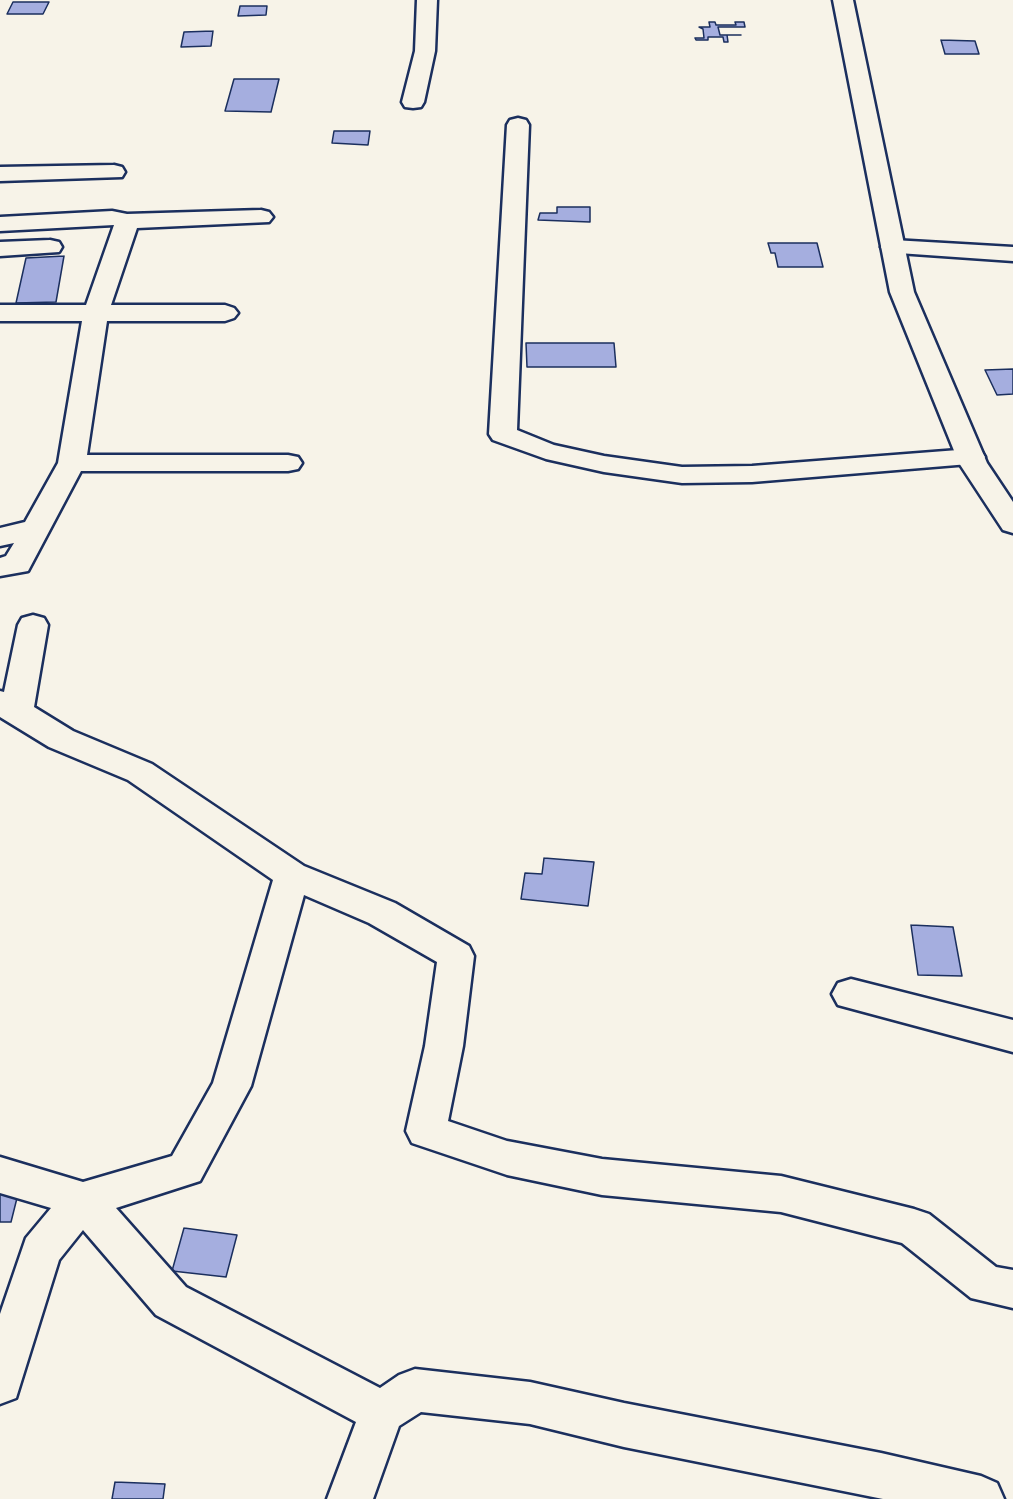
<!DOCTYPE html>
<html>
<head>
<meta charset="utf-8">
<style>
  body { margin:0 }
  canvas { display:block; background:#f7f3e8 }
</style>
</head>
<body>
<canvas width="1013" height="1499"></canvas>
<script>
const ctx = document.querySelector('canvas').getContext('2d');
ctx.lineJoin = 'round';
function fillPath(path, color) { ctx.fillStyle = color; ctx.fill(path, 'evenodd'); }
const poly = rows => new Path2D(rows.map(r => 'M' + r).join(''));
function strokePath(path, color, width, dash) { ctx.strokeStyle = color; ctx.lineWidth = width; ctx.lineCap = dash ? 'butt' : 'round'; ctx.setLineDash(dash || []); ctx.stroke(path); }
const building = poly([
  [13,2,49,2,43,14,7,14,13,2],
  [240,6,267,6,266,15,238,16,240,6],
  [709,22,715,22,716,25,736,25,735,22,744,22,745,27,718,27,720,35,741,35,727,35,728,42,724,42,723,37,708,37,708,40,696,40,695,38,704,38,703,29,699,27,710,27,709,22],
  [213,31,211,46,181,47,184,32,213,31],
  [941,40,975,41,979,54,945,54,941,40],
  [234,79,279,79,271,112,225,111,234,79],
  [334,131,370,131,368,145,332,143,334,131],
  [557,207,590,207,590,222,538,220,540,213,557,213,557,207],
  [768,243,817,243,823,267,778,267,775,253,771,253,768,243],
  [64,256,56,302,16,303,26,258,64,256],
  [526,343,614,343,616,367,527,367,526,343],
  [1013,369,1013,394,997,395,985,370,1013,369],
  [544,858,594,862,588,906,521,899,525,873,542,874,544,858],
  [911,925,953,927,962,976,918,975,911,925],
  [0,1185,20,1186,11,1222,0,1222,0,1185],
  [184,1228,237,1235,226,1277,172,1271,184,1228],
  [115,1482,165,1484,163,1499,112,1499,115,1482]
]);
fillPath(building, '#a5aedf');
strokePath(building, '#1b2f5e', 1.5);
const street = poly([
  [417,0,437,0,435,51,424,102,421,107,413,108,405,107,402,102,415,51,417,0],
  [518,118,526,120,529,125,517,430,554,445,604,456,682,467,752,466,971,449,981,451,985,457,981,463,752,482,682,483,604,472,546,459,493,440,489,434,507,125,510,120,518,118],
  [114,165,122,167,125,172,122,177,0,181,0,167,114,165],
  [261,210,269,212,273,217,269,222,137,228,111,305,225,305,234,308,238,313,234,318,225,321,107,321,87,455,288,455,298,457,302,463,298,469,288,471,81,471,28,571,0,576,0,558,6,556,14,543,0,546,0,528,25,522,58,463,82,321,0,321,0,305,86,305,114,225,0,231,0,217,112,211,127,214,261,210],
  [50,240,59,242,62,247,59,252,0,256,0,242,50,240],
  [893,240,1013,247,1013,261,884,252,881,247,884,242,893,240],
  [33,615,44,618,48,625,34,707,73,731,152,764,304,866,395,903,469,946,474,956,463,1046,448,1121,507,1141,602,1159,781,1176,914,1209,929,1214,996,1267,1013,1270,1013,1308,971,1298,902,1243,781,1212,602,1195,507,1175,412,1143,406,1131,425,1046,437,962,369,923,304,895,251,1086,200,1181,116,1208,186,1287,380,1388,399,1375,415,1369,530,1382,624,1403,881,1453,981,1476,997,1483,1004,1499,883,1499,624,1447,530,1424,421,1412,399,1426,373,1499,327,1499,356,1422,156,1315,83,1230,59,1260,16,1398,0,1404,0,1314,26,1238,51,1208,0,1193,0,1157,83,1182,172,1156,213,1083,273,880,128,780,49,747,0,717,0,691,4,692,18,625,22,618,33,615],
  [851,979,1013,1020,1013,1052,838,1005,832,994,838,983,851,979]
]);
const primary = poly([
  [833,0,853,0,914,292,987,463,1013,502,1013,533,1003,530,959,463,890,292,833,0]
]);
strokePath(street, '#1b2f5e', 5);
strokePath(primary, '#1b2f5e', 5);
fillPath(street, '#f7f3e8');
fillPath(primary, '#f7f3e8');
</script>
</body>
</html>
